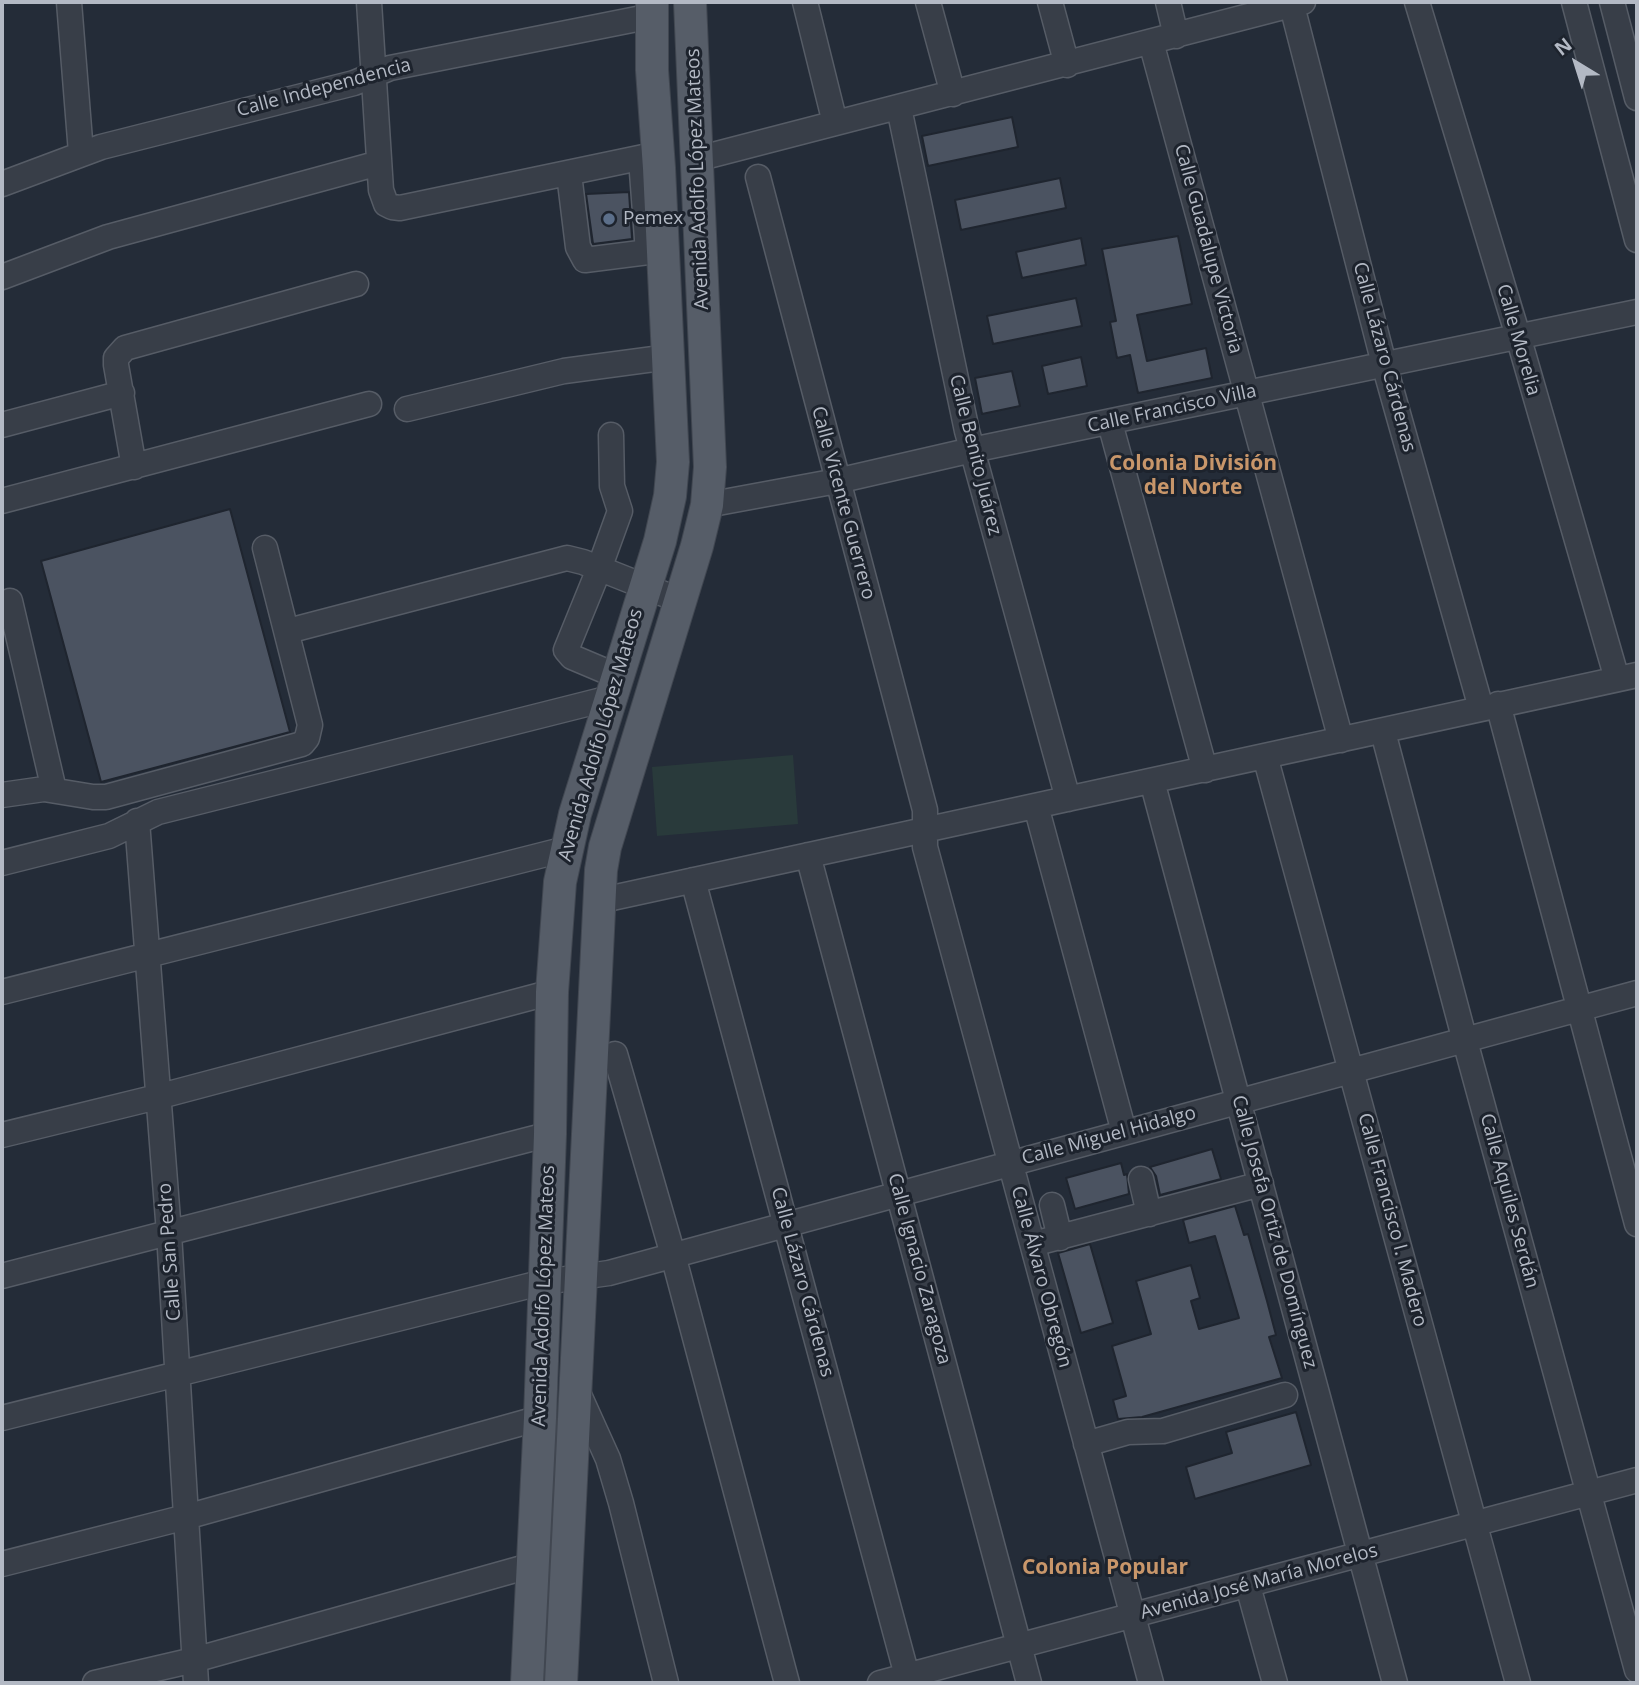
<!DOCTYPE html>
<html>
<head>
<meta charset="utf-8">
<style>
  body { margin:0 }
  #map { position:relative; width:1639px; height:1685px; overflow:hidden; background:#242c38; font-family:"Open Sans",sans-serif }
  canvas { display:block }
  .frame { position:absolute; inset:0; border:4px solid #b3b9c4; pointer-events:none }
  .north { position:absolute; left:1541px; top:28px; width:70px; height:70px; -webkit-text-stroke:5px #1d232d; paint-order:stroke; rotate:322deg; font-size:19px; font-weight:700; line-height:28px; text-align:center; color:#b3b9c4 }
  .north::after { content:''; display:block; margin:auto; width:24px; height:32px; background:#b3b9c4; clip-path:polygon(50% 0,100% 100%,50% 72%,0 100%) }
</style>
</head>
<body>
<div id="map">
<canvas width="1639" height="1685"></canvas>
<div class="frame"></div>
<div class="north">N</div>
</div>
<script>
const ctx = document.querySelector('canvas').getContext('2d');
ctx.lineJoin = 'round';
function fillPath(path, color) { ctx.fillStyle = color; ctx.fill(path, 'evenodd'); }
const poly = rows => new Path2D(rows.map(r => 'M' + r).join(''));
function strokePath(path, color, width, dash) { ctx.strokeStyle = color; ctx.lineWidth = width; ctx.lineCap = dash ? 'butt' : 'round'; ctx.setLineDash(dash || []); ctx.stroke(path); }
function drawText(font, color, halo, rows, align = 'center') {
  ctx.font = font + ' "Open Sans",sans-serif'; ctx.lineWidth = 6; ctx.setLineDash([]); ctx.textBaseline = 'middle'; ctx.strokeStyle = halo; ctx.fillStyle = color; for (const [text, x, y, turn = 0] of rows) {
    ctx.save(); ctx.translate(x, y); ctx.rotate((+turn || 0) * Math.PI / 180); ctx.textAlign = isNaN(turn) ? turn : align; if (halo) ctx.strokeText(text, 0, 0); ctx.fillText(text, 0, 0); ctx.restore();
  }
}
fillPath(poly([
  [793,755,798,824,657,836,652,767]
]), '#293a3b');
const building = poly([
  [1012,117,1018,147,928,166,922,136,1012,117],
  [1060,178,1066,208,961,230,955,200,1060,178],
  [629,192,632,239,593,244,586,194,629,192],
  [1178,236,1192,304,1137,315,1147,361,1206,348,1212,378,1138,393,1130,355,1117,358,1110,322,1116,321,1102,249,1178,236],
  [1081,238,1086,265,1022,278,1016,252,1081,238],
  [1076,298,1082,326,993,344,987,316,1076,298],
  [1081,357,1087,386,1048,394,1042,366,1081,357],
  [1012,371,1020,406,982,414,975,378,1012,371],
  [230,509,290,732,101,782,41,561,230,509],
  [1212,1149,1221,1179,1160,1195,1156,1176,1150,1167,1212,1149],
  [1121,1163,1124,1175,1127,1174,1129,1194,1075,1209,1066,1178,1121,1163],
  [1235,1206,1244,1235,1248,1234,1267,1301,1276,1335,1269,1337,1282,1378,1142,1417,1118,1419,1113,1400,1126,1396,1112,1346,1151,1334,1136,1281,1191,1265,1200,1298,1191,1301,1199,1329,1239,1318,1215,1236,1189,1243,1183,1220,1235,1206],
  [1090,1244,1113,1323,1081,1333,1058,1253,1090,1244],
  [1296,1412,1311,1465,1195,1499,1186,1467,1232,1453,1226,1432,1296,1412]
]);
fillPath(building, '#4b5361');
strokePath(building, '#1f252f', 2);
const minor = poly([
  [69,2,81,153],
  [369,2,381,190,386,204,392,207,400,208,658,154],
  [805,2,835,123],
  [928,2,953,94],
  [1050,2,1067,65],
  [1168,2,1176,36],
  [1291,2,1384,364,1481,708],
  [1417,2,1518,336,1617,679],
  [1574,2,1637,240],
  [1612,2,1637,98],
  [1151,42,1341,740],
  [899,108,967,431,1068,799],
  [641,159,648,252],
  [697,159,1303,2],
  [569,174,578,247,585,260,664,250],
  [758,177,925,810,925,847,1151,1683],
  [2,184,101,147,354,83,390,68,652,16],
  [2,277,108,237,379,163],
  [407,409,564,371,669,357],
  [1110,423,1205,770],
  [2,425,122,393],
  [611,435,612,486,620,511,599,569,566,650,572,657,617,676],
  [134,467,116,365,116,358,125,348,356,284],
  [2,501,369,404],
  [707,505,837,481,972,450,1637,312],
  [10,601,54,790],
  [288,631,567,558,583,562,679,600],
  [1498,704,1637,1224],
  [1383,732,1465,1041,1637,1670],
  [1265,756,1518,1683],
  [1152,781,1395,1683],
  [2,795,44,789,93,797,106,797,302,744,307,738,310,725,265,548],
  [1036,806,1124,1132],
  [137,821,169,1233,196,1683],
  [808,855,1029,1683],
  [2,863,109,836,158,812,610,698],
  [693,880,909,1683],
  [598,901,1637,675],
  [2,992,566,849],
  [615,1054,673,1255,787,1683],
  [2,1135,157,1097,552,992],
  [1141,1179,1149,1214],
  [1052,1205,1060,1238],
  [1033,1244,1261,1184],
  [2,1276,550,1134],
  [575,1386,608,1459,621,1503,666,1683],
  [2,1418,544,1282,609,1273,1637,993],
  [1086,1444,1128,1432,1163,1431,1285,1395],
  [2,1564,186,1517,540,1418],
  [1248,1586,1275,1683],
  [95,1683,194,1660,533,1565],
  [880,1683,1637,1480]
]);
const major = poly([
  [527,1683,540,1418,550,1134,552,992,560,882,575,814,660,541,670,496,673,462,659,168,652,70,652,2],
  [561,1683,601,870,605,847,697,546,707,505,710,467,690,2]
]);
strokePath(minor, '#565c66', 27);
strokePath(major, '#414751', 34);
strokePath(minor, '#383e48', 24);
strokePath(major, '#565d68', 32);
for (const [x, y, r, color] of [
  [609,219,7,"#5c6f8a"]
]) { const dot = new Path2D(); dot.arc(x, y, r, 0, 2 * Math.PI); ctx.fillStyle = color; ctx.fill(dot); strokePath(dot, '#1d232d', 2.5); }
drawText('19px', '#b3b9c4', '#1d232d', [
  ["Calle Independencia",324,88,-15],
  ["Avenida Adolfo López Mateos",698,179,-92],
  ["Calle Guadalupe Victoria",1208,249,75],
  ["Calle Morelia",1518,340,74],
  ["Calle Lázaro Cárdenas",1384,357,75],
  ["Calle Francisco Villa",1172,409,-12],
  ["Calle Benito Juárez",975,455,76],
  ["Calle Vicente Guerrero",843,503,75],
  ["Avenida Adolfo López Mateos",601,735,-74],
  ["Calle Miguel Hidalgo",1109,1136,-15],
  ["Calle Aquiles Serdán",1509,1201,75],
  ["Calle Francisco I. Madero",1392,1220,75],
  ["Calle Josefa Ortiz de Domínguez",1274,1232,75],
  ["Calle San Pedro",170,1252,-94],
  ["Calle Ignacio Zaragoza",919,1269,75],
  ["Calle Álvaro Obregón",1041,1277,75],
  ["Calle Lázaro Cárdenas",802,1282,75],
  ["Avenida Adolfo López Mateos",544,1296,-88],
  ["Avenida José María Morelos",1259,1582,-15]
]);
drawText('19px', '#b3b9c4', '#1d232d', [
  ["Pemex",623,219]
], 'left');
drawText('bold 21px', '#c8966a', '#1d232d', [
  ["Colonia División",1193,464],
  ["del Norte",1193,488],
  ["Colonia Popular",1105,1568]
]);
</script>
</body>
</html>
